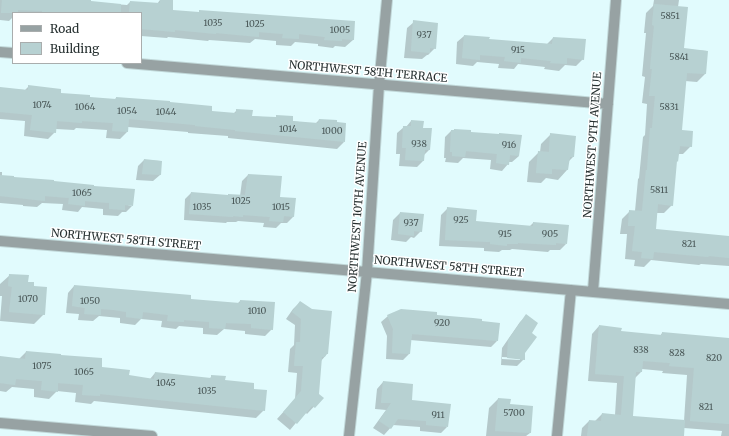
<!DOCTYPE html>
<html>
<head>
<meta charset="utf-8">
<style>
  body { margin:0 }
  #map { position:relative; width:729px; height:436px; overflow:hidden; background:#e1fbfd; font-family:Merriweather,serif }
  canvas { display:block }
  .legend { position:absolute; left:12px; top:12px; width:130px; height:52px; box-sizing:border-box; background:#fff; border:1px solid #a9adad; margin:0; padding:5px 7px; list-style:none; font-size:12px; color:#273131 }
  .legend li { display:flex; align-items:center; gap:8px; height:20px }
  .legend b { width:20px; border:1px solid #a9adad }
</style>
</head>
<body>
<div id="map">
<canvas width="729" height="436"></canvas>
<ul class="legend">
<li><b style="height:5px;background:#97a2a3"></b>Road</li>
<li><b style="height:11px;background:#b7d1d2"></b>Building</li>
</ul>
</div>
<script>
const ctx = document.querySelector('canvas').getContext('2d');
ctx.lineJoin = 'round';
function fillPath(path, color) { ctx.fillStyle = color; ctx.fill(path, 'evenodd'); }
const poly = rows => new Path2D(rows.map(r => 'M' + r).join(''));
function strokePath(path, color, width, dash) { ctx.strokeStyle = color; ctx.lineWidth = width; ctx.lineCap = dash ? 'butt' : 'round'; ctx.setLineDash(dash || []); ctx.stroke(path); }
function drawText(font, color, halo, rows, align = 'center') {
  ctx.font = font + ' Merriweather,serif'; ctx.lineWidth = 3; ctx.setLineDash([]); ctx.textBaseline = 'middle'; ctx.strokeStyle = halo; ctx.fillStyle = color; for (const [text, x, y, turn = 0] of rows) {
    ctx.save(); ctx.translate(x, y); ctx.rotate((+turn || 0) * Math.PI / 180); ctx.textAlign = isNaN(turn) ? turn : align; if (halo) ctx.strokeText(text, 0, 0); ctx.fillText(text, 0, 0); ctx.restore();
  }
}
fillPath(poly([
  [0,0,90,0,90,2,127,5,130,2,157,4,160,0,168,0,172,11,354,22,353,40,345,47,335,46,333,48,318,46,318,44,295,42,291,46,276,45,276,41,255,39,250,43,209,40,208,41,168,37,167,38,141,36,141,13,13,13,13,17,9,21,0,20],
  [654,0,679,0,678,7,683,49,707,51,705,74,697,82,685,81,681,131,691,146,683,154,678,154,677,161,675,163,672,205,664,213,657,213,655,230,729,237,729,266,701,264,699,265,651,260,644,267,634,266,635,260,625,259,627,234,620,234,622,219,630,211,635,211,638,179,639,178,643,137,645,135,647,104,642,103,645,77,642,76,646,33,644,33,646,13,653,6],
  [414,22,435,48,428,55,427,55,422,59,404,58,407,28],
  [464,36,488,40,547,44,553,38,583,59,576,66,565,65,559,71,544,69,545,67,518,64,514,69,498,68,499,64,477,62,473,66,456,64,457,42],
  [29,86,60,94,89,98,114,100,116,98,211,112,233,114,237,110,251,116,275,118,277,116,292,121,315,124,319,120,344,142,337,149,228,138,228,136,188,133,188,132,128,127,127,132,120,139,106,138,107,130,76,128,74,130,56,129,55,132,48,139,24,136,25,121,0,119,0,88,25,90],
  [411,121,422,129,429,150,424,155,423,161,417,167,399,166,400,154,396,154,397,133,404,127,406,127],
  [454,130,470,133,498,135,499,134,519,156,512,162,508,162,508,164,502,171,490,169,491,160,463,158,458,163,445,162,446,158,444,158,445,137,451,131,453,131],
  [551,134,573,157,568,162,567,170,558,180,546,178,541,183,527,182,529,162,539,152,540,152,541,144],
  [144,160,161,161,160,175,153,181,136,180,138,166],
  [0,172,2,172,2,176,132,206,126,212,122,212,118,216,103,215,103,209,82,207,78,212,62,210,63,204,42,203,37,207,23,206,23,205,0,203],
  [248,175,279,198,294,199,293,217,287,223,281,223,276,228,263,227,264,223,238,221,236,222,227,222,226,223,184,220,185,199,191,193,227,196,228,195,240,196,242,181],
  [447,209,475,222,529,227,533,223,566,244,560,250,550,250,548,252,512,249,510,250,502,250,499,252,484,251,484,248,439,246,441,215],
  [400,213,421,231,414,238,411,237,406,242,391,240,393,220],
  [10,275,27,283,44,314,34,324,0,321,2,296,0,296,0,284],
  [74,286,189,300,237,304,240,301,272,329,265,336,245,334,245,331,224,329,217,335,203,334,203,328,179,326,176,329,161,327,162,321,141,319,135,325,120,323,120,318,99,316,93,321,78,320,79,314,66,313,68,293],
  [300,302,327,354,321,361,318,394,322,398,307,414,305,412,290,430,277,419,295,399,297,373,288,372,290,349,294,345,295,325,286,319,293,309],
  [388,316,436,316,481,322,497,341,491,347,410,340,409,354,403,360,386,359,387,336,381,322],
  [526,316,530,333,524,353,524,359,517,366,501,365,502,348,520,322],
  [502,357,520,358,520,360,502,359],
  [599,326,620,332,660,336,662,333,729,339,729,436,721,436,722,431,684,428,683,436,581,436,582,428,589,421,595,421,602,414,615,415,617,383,588,381,592,334],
  [642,369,663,371,662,373,687,375,684,421,632,417,634,379,641,372],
  [26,352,100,368,128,376,150,379,155,373,209,379,212,376,224,381,253,389,264,410,256,418,94,401,91,404,75,402,76,393,57,391,49,399,34,397,34,389,12,387,6,392,0,391,0,357,19,359],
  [383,382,410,401,447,427,441,433,420,431,420,427,393,425,384,435,373,428,386,410,375,409,377,389],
  [498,399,509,405,532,407,530,433,526,436,486,436,489,408]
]), '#0003');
fillPath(poly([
  [2,0,91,0,91,1,121,4,121,13,42,13,42,11,18,10,18,13,1,13],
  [160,0,173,0,173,10,199,12,199,10,355,21,354,40,342,39,342,41,324,40,325,37,299,34,299,39,282,38,283,34,259,32,259,37,216,33,216,34,175,30,175,32,141,29,141,13,129,13,130,1,160,3],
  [654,4,688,7,684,48,708,51,706,74,687,73,682,130,693,131,692,147,680,146,678,162,677,161,673,206,658,204,656,229,729,236,729,258,709,256,708,257,654,252,653,259,641,258,642,252,632,251,635,226,628,226,629,210,642,211,646,170,647,170,650,128,652,128,655,96,649,96,652,69,650,69,654,26,652,25],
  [413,20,438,23,436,49,430,48,430,53,411,51],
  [464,35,490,37,489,39,552,44,553,37,586,39,584,60,567,58,567,64,550,63,551,61,521,58,521,63,504,61,505,57,480,55,480,60,462,58],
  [28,85,61,89,61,93,90,95,90,97,116,99,116,97,170,101,170,102,212,106,212,111,236,113,236,109,253,110,252,116,276,117,276,115,293,116,293,121,318,123,319,119,337,120,337,122,346,123,345,142,235,131,235,130,195,126,195,125,129,119,128,132,112,131,113,123,82,121,82,123,57,121,56,133,30,130,32,115,0,112,0,87,28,90],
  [411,120,424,121,423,128,432,128,430,150,425,150,424,161,405,160,406,148,402,148,403,126,411,126],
  [454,129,471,130,471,132,499,134,499,133,522,135,519,156,510,155,509,165,496,163,497,154,466,151,465,157,452,156,452,152,450,152,451,130,454,130],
  [550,133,576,136,574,157,570,157,568,170,552,169,552,174,536,173,538,151,549,152],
  [144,159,162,161,161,175,142,174],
  [248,174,282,176,280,197,296,198,294,217,284,216,283,222,269,221,270,217,243,215,243,217,233,216,233,217,189,214,191,192,228,195,228,194,245,195],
  [0,175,14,176,14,177,54,180,54,181,94,185,94,186,135,189,133,206,125,205,125,210,109,209,109,203,85,201,85,206,68,204,69,198,45,196,45,201,0,196],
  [447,207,477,210,476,221,533,226,533,222,569,225,567,244,556,243,556,245,518,243,518,244,507,244,507,246,490,244,490,242,445,240],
  [400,212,424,214,422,232,414,231,414,236,398,234],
  [9,274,29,275,28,282,34,282,34,286,47,287,45,315,9,312,12,287,8,286],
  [74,285,191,295,191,299,240,303,240,300,275,302,273,330,251,328,251,324,226,323,225,329,209,328,209,322,184,320,184,322,167,321,168,315,143,312,142,319,126,317,126,312,114,310,101,309,101,315,84,314,85,308,72,306],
  [300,301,312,309,332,311,328,354,326,354,325,357,322,357,319,394,324,398,315,408,312,406,297,424,283,412,301,391,303,366,294,366,296,342,300,342,301,319,292,312],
  [401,309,437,312,437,315,473,318,482,319,482,321,500,323,498,341,412,334,410,354,392,353,393,329,387,315],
  [526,314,538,323,532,333,537,337,525,353,525,360,507,358,508,340],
  [599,325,622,328,621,331,662,335,662,332,729,338,729,424,690,421,694,368,669,366,670,363,643,361,642,372,636,372,633,416,685,420,684,436,587,436,589,420,601,421,602,413,621,415,624,376,595,374],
  [26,351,61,354,61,355,102,358,102,367,130,370,129,375,154,379,155,372,211,378,211,375,226,376,225,380,254,383,254,389,267,390,265,411,100,394,100,396,82,395,83,385,58,383,58,392,41,390,42,381,16,379,15,385,0,383,0,356,25,359],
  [383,381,413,384,412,400,451,404,448,427,426,425,426,421,398,419,391,429,379,421,391,403,381,403],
  [498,398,511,399,510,404,533,406,531,433,495,431]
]), '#b7d1d2');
const minor = poly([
  [0,52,13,53],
  [127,63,608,104],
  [0,241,367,272,729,304],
  [593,291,616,0],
  [0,423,152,436],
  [349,436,367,272,379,85,387,0],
  [557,436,571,290]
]);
strokePath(minor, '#c0d7d8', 12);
strokePath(minor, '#97a2a3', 10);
drawText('9px', '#4b5959', null, [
  ["5851",670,16],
  ["1035",213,23],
  ["1025",255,24],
  ["1005",340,30],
  ["937",424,35],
  ["915",518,50],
  ["5841",679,57],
  ["1074",42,105],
  ["1064",85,107],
  ["5831",669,107],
  ["1054",127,111],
  ["1044",166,112],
  ["1014",288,129],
  ["1000",332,131],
  ["938",419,144],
  ["916",509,145],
  ["5811",659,190],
  ["1065",82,193],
  ["1025",241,201],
  ["1035",202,207],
  ["1015",281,207],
  ["925",461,220],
  ["937",411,223],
  ["915",505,234],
  ["905",550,234],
  ["821",689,244],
  ["1070",28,299],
  ["1050",90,301],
  ["1010",257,311],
  ["920",442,323],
  ["838",641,350],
  ["828",677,353],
  ["820",714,358],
  ["1075",42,366],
  ["1065",84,372],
  ["1045",166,383],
  ["1035",207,391],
  ["821",706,407],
  ["5700",514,413],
  ["911",438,415]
]);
drawText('11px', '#273131', '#fff', [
  ["NORTHWEST 58TH TERRACE",368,72,5],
  ["NORTHWEST 9TH AVENUE",593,145,-86],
  ["NORTHWEST 10TH AVENUE",358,217,-86],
  ["NORTHWEST 58TH STREET",126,240,5],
  ["NORTHWEST 58TH STREET",449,267,5]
]);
</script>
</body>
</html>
